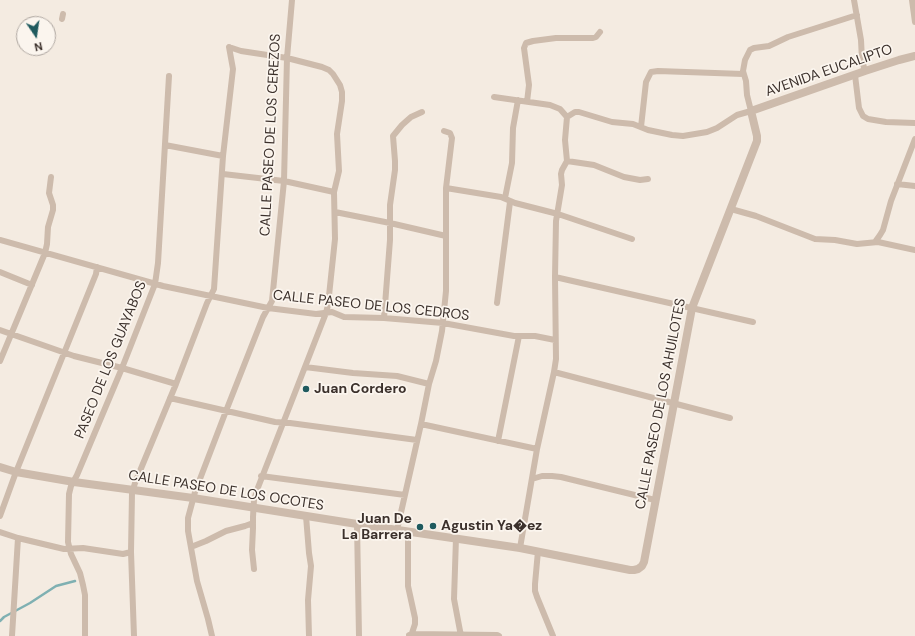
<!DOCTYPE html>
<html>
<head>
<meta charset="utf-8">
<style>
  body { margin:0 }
  #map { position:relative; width:915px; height:636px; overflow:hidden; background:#f4ebe1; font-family:"DM Sans",sans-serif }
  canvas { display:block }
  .north { position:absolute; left:16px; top:16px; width:40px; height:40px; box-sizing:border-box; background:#fbf5ee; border:1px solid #aea6a0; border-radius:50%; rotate:167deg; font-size:11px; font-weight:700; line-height:16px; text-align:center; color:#3b302b }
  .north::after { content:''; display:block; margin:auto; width:14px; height:18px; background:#1f5a5e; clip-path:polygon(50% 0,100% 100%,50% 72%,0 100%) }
</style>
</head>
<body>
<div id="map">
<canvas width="915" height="636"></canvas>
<div class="north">N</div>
</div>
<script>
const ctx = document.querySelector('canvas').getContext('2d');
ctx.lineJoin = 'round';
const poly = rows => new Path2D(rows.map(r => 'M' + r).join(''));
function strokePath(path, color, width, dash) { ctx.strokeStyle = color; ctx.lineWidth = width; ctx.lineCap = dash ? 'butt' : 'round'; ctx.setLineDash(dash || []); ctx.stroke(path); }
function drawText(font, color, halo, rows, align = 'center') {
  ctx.font = font + ' "DM Sans",sans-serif'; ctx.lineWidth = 3.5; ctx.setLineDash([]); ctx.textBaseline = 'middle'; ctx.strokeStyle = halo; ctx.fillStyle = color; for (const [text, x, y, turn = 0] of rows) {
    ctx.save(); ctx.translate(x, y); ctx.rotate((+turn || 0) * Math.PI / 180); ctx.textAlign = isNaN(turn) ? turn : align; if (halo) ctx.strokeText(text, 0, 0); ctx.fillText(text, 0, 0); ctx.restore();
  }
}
strokePath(poly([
  [0,621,4,617,30,603,56,586,75,581]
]), '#7fb0b2', 2.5);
strokePath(poly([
  [854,0,861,40,862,60,865,71],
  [912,0,915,22],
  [62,19,63,14],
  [229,47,241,51,287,58,322,67,329,70,333,74,340,85,342,92,342,101,337,134,339,171,334,192,335,239,328,305,326,313,257,490,254,500,253,517,253,528,252,550,254,569],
  [855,75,859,108,863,116,868,119,886,122,915,123],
  [494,97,550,105,560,109,567,117],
  [527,102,529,85,524,48,526,43,533,41,556,38,593,38,596,37,600,32],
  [567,117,575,112,579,112,612,122,633,124,648,130,672,135,683,136,707,132,717,128,737,115,751,111,747,95,746,81,743,71,745,60,750,50,754,48,769,46,788,37,857,15],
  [641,127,646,82,651,72,658,71,743,74],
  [165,145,223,156],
  [567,161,594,165,624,177,640,180,648,179],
  [223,174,284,181,334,192],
  [897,184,915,186],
  [446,188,501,197,515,203,558,214,632,239],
  [505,198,512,163,513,128,518,100],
  [731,209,756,216,815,239,835,240,857,244,878,242,915,250],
  [335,212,390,223,446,236],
  [0,240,163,286,268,308,316,314,332,312,344,317,384,318,443,323,514,336,535,336,555,340],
  [875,242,880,235,883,230,891,201,915,139],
  [0,272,32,285],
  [555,277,753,322],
  [497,303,510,202],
  [384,318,390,240,390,205,395,170,395,161,393,136,402,125,411,117,422,112],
  [0,330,74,356,122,368,176,384],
  [0,361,45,253,47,244,48,227,53,210,53,205,49,193,51,177],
  [305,367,353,373,397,376,429,384],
  [554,372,730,418],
  [170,398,275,422,290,423,417,440],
  [421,424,537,449],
  [498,441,519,336],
  [261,476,405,495],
  [532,479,542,476,552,476,561,477,655,500],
  [0,516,16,472,96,274,97,267],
  [306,516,309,553,311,566,308,600,309,636],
  [357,524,359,636],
  [397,530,421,424,429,384,436,361,442,331,446,291,446,188,452,138,450,133,444,131],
  [408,531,408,586,415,618,415,624,411,636],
  [0,532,18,538,64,549,83,548,123,554,131,552],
  [456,538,454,599,461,636],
  [191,547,206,541,226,531,245,526,253,523],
  [520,548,537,449,554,372,556,359,555,277,556,221,562,185,561,174,562,170,567,161,565,140,567,117],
  [538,551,535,584,535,591,537,597,553,636],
  [409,635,412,634,497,635,499,636],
  [12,636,18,538],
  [85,636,85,595,83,585,80,573,71,554,68,542,69,494,71,486,77,475,122,368,155,284,158,263,169,76],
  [134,636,131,552,132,493,135,483,176,384,207,303,214,289,223,156,233,69,229,47],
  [212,636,208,619,197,581,188,531,188,518,195,492,226,411,263,317,272,301,284,181,287,58,292,0]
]), '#cdbbac', 6);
strokePath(poly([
  [0,467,16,472,74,482,193,498,357,524,520,548,630,570,634,570,638,569,642,566,644,562,692,308,757,141,757,136,751,111,865,71,899,60,915,56]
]), '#cdbbac', 8);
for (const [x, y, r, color] of [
  [306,389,4,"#1f5a5e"],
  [433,526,4,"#1f5a5e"],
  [420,527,4,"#1f5a5e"]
]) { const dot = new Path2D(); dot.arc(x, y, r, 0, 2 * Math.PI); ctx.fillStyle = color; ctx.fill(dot); strokePath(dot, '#fbf5ee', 1.5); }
drawText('14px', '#3b302b', '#fbf5ee', [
  ["AVENIDA EUCALIPTO",829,71,-19],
  ["CALLE PASEO DE LOS CEREZOS",271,135,-87],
  ["CALLE PASEO DE LOS CEDROS",371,306,6],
  ["PASEO DE LOS GUAYABOS",111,360,-68],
  ["CALLE PASEO DE LOS AHUILOTES",661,404,-79],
  ["CALLE PASEO DE LOS OCOTES",226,491,9]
]);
drawText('bold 14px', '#3b302b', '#fbf5ee', [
  ["Juan Cordero",314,389],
  ["Juan De",412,519,"right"],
  ["La Barrera",412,535,"right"],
  ["Agustin Ya�ez",441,526]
], 'left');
</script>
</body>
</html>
